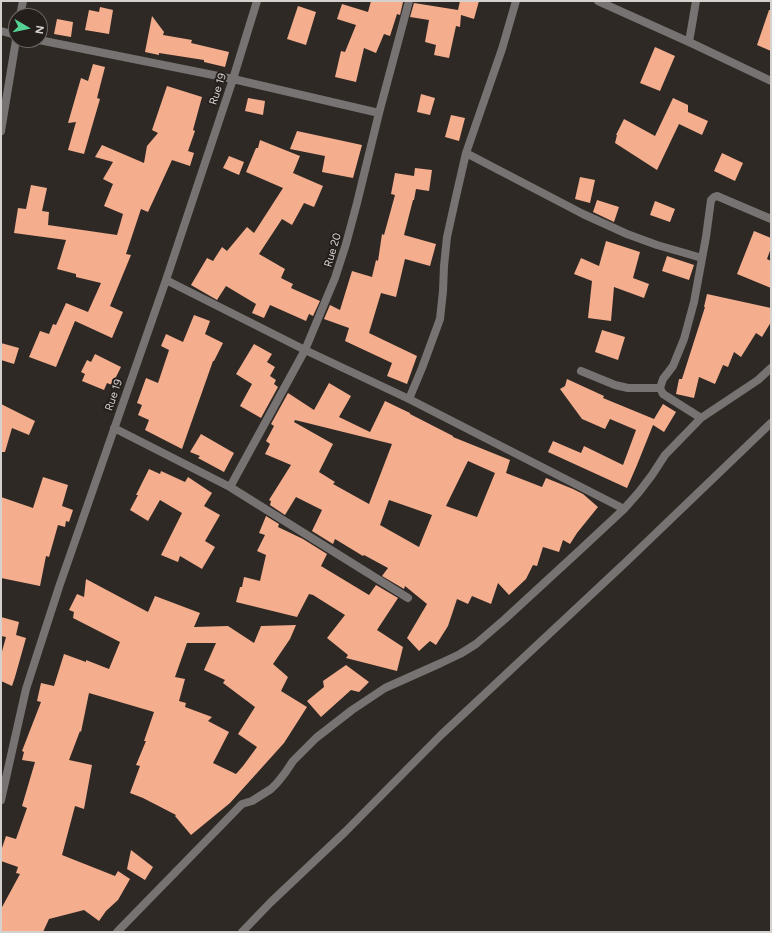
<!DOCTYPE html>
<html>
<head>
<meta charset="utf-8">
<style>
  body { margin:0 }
  #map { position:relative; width:772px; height:933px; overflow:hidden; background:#2f2925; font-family:Figtree,sans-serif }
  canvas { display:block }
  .frame { position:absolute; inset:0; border:2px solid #d5d1cf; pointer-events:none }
  .north { position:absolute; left:8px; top:8px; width:40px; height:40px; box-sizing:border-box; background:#251f1c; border:1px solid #6b6664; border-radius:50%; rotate:99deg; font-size:11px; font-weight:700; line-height:16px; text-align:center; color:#d5d1cf }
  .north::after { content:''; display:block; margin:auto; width:14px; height:18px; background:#54d395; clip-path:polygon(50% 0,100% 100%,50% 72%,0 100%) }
</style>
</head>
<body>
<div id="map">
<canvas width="772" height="933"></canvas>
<div class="frame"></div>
<div class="north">N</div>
</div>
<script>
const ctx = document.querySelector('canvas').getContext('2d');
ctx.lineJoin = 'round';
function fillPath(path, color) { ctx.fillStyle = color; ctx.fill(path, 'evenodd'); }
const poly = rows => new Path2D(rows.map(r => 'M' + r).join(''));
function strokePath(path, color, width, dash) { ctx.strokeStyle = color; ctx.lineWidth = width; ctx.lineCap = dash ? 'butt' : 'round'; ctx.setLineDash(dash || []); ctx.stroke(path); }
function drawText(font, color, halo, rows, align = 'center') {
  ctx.font = font + ' Figtree,sans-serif'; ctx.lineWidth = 4; ctx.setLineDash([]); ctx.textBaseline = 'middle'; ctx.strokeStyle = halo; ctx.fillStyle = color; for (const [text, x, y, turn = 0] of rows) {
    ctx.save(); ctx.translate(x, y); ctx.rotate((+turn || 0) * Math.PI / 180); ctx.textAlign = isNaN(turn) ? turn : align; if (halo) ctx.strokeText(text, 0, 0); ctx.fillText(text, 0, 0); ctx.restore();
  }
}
fillPath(poly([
  [371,1,403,2,400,15,397,14,390,36,384,34,376,53,364,48,356,82,335,77,341,51,345,52,356,25,337,19,342,4,368,12],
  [460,1,479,1,474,19,461,15,460,27,456,26,449,58,434,55,436,45,425,42,429,20,410,17,414,3,458,10],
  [298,6,316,12,306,45,287,39],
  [100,7,113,10,109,34,85,30,89,10,99,12],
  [769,10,771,10,771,51,757,45],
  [152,16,164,32,163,35,192,40,191,43,229,52,225,67,204,62,204,60,159,53,159,55,145,52],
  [57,19,73,22,71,37,54,34],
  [655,47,675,56,660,91,640,83],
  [93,64,105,67,97,98,100,99,84,154,68,150,76,122,68,123,81,78,88,81],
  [167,86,202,97,193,130,195,131,188,151,194,153,190,166,172,160,148,212,141,209,126,254,131,255,110,306,123,312,112,338,75,321,56,367,29,357,40,331,49,334,53,324,56,325,66,303,88,312,101,283,76,277,76,274,57,269,66,240,14,233,18,208,26,209,31,185,47,188,42,211,49,212,48,225,117,235,123,214,104,206,113,184,103,179,113,162,95,157,102,145,144,163,147,146,158,133,152,130],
  [421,94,435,98,430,115,417,112],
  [248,98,265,101,263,115,245,111],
  [673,98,688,105,688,112,708,121,702,135,679,124,657,170,615,143,617,135,616,135,624,119,655,136],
  [451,115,465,118,459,141,445,137],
  [297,131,362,145,353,178,322,172,325,156,290,149],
  [260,140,300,156,293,173,323,186,314,207,304,203,292,225,282,219,259,254,285,269,281,278,293,284,291,288,320,301,313,316,309,314,306,321,270,305,264,318,252,313,256,304,226,286,217,300,191,285,207,258,213,261,222,247,227,251,247,227,254,233,283,188,246,172,256,148,258,148],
  [722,153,743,163,735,181,714,171],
  [229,156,244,162,239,175,223,168],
  [415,168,432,170,429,191,416,189,414,200,413,200,404,235,436,244,430,266,405,259,396,297,381,293,369,333,417,356,407,384,387,376,392,363,345,341,349,328,324,319,330,305,340,310,352,271,372,277,376,260,378,261,382,234,384,235,395,195,391,194,395,173,414,176],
  [580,177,595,180,590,203,575,199],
  [597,200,619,207,614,222,593,212],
  [655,201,675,209,670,222,650,215],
  [754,231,771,238,771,248,767,259,771,261,771,288,737,274],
  [606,241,640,252,633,278,649,284,644,298,614,287,611,321,588,318,592,281,574,274,581,258,599,266],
  [667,256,694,265,689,280,662,271],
  [707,294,771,308,771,322,762,337,756,333,741,357,734,352,728,367,723,365,715,384,699,377,694,398,676,394,679,379,682,379,705,307,704,307],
  [194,315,210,321,205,334,223,343,214,361,213,361,182,449,145,430,149,420,138,415,142,405,137,403,146,378,158,383,169,350,161,346,166,334,183,342],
  [602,330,625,337,618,360,595,352],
  [1,343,19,348,14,364,1,360],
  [254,344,272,354,267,362,275,367,270,376,276,380,274,384,278,387,261,418,240,406,252,384,236,374],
  [95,354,121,367,112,385,107,383,104,390,82,381,85,374,81,372,87,360,91,362],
  [567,379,604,396,603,398,654,419,663,404,676,412,664,432,653,425,637,465,627,488,548,452,553,441,581,453,584,446,623,465,636,430,610,419,605,429,582,419,560,389,565,386],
  [329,383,351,396,339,417,370,432,385,401,410,413,410,414,453,436,453,437,510,460,506,473,542,487,546,478,573,489,583,494,598,507,577,533,570,544,563,540,559,552,543,547,537,566,533,565,526,579,509,595,498,583,491,604,472,596,468,604,457,599,448,626,436,645,430,641,419,651,407,638,427,604,405,586,404,589,382,576,388,568,364,555,363,556,335,539,333,544,312,531,322,510,296,497,285,515,270,505,271,501,269,500,291,465,265,454,270,444,266,441,274,426,271,424,288,393,314,410],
  [295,420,392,444,369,504,333,484,335,482,319,472,333,444,294,422],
  [468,461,495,473,477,517,446,506],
  [389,500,432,515,419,547,380,525],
  [1,404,35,421,29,435,12,428,5,452,1,452],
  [201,434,234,453,224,472,198,458,200,456,190,452],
  [149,469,160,474,161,471,185,482,188,477,212,493,204,506,220,515,205,541,215,547,202,569,180,556,178,562,161,555,182,513,160,500,148,521,130,510,138,495,136,495],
  [43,477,68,485,62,506,73,510,69,522,66,521,65,527,58,525,49,557,46,556,40,586,1,578,1,497,33,508],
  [266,516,279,524,278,527,303,539,327,554,321,566,369,595,376,585,398,598,377,630,403,647,397,671,346,658,348,655,327,638,345,615,313,595,309,594,297,617,236,602,240,587,242,587,244,577,260,581,266,555,257,551,265,535,259,533],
  [86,579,148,612,155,596,200,613,194,627,228,626,254,643,261,626,296,625,290,639,273,664,288,677,281,691,307,707,284,743,230,803,191,835,175,816,176,815,143,798,130,793,140,766,136,765,146,741,144,741,154,712,89,693,81,732,80,731,69,760,92,765,84,809,75,806,62,855,115,876,118,871,130,879,118,900,106,911,99,921,84,910,49,919,43,932,1,932,1,909,20,874,16,873,18,867,1,861,1,851,6,836,16,839,27,808,22,806,35,762,22,760,24,752,22,751,41,702,37,701,41,683,54,686,64,654,86,662,86,660,109,669,120,642,73,618,74,612,69,610,77,594,84,597],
  [187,643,216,643,204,670,225,680,223,683,255,707,238,734,257,747,243,766,236,774,213,763,229,732,208,721,212,717,185,707,186,703,179,701,185,679,175,677],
  [1,617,19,622,16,635,26,638,15,677,12,686,1,681,1,655,6,637,1,636],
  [346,665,369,682,359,692,351,690,321,717,307,701,324,687,323,681],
  [131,850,153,867,145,880,127,869]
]), '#f4ae8e');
strokePath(poly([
  [598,1,689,42,771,81],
  [20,16,23,1],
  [1,31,16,35],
  [39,40,233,79,379,113],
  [689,42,696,1],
  [1,131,16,40],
  [466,153,583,214,627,234,657,245,702,258],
  [166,280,305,350,409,399,624,509],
  [581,371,615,385,628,388,660,388],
  [409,399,422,368,440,319,443,291,444,266,447,237,455,201,466,153,502,49,516,1],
  [701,418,663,394,660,388,663,379,673,366,684,339,694,302,706,237,711,200,714,197,717,196,771,219],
  [114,428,230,487,408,598],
  [230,487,305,350,335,278,346,244,357,203,379,113,409,1],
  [1,800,26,689,59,587,166,280,233,79,257,1],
  [117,932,242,804,252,801,271,789,277,783,285,773,293,761,316,738,352,710,385,688,441,663,460,654,476,644,505,619,580,550,624,509,639,492,652,475,665,455,701,418,758,380,771,368],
  [242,932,271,902,345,832,441,735,626,562,771,423]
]), '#787373', 8);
drawText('11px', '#d5d1cf', '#251f1c', [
  ["Rue 19",218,89,-72],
  ["Rue 20",333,250,-73],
  ["Rue 19",114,395,-71]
]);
</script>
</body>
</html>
